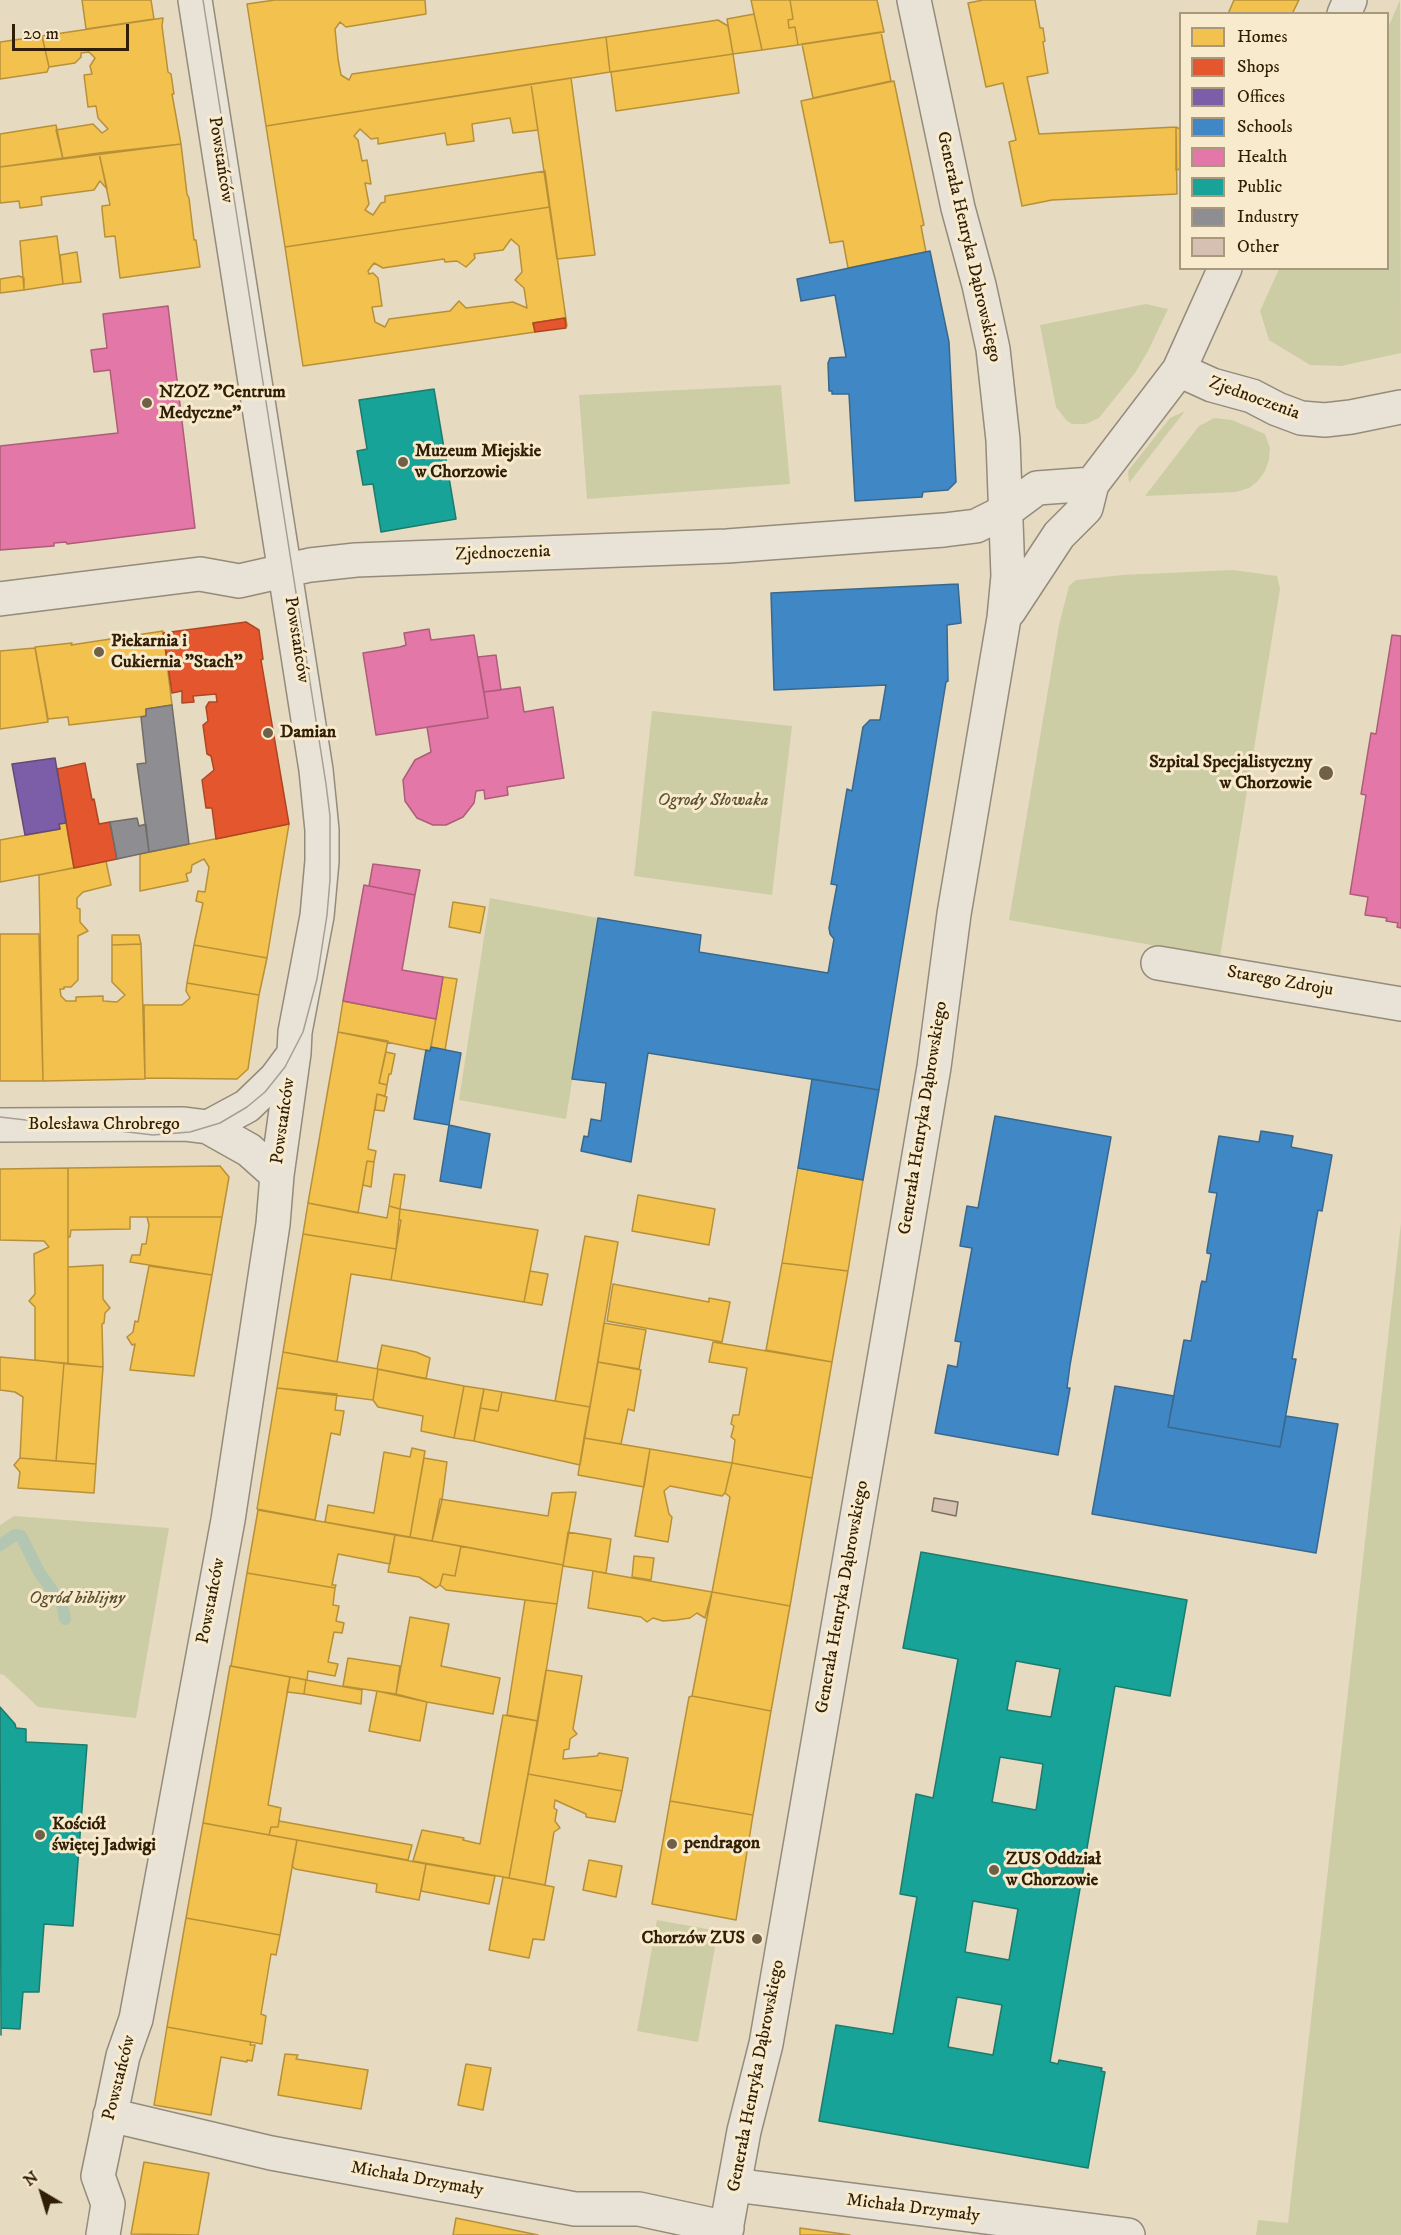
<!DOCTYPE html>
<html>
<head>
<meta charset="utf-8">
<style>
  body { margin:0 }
  #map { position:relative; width:1401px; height:2235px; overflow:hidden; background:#e6dac1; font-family:"IM FELL DW Pica",serif }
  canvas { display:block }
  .legend { position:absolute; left:1179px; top:12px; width:210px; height:258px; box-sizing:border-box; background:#f8eacd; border:2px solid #a8997d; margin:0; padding:8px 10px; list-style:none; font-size:18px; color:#301f06 }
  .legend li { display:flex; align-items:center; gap:12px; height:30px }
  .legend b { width:30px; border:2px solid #a8997d }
  .north { position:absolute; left:12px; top:2163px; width:60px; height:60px; -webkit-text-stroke:4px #f8eacd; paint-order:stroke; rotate:322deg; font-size:16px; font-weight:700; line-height:24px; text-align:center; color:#301f06 }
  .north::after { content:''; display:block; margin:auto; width:21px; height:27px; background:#301f06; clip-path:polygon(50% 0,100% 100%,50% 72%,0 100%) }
  .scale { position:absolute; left:12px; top:24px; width:117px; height:27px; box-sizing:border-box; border:3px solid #301f06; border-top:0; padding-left:8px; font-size:18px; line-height:21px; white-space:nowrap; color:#301f06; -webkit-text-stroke:4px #f8eacd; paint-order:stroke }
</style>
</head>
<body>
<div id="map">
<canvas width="1401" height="2235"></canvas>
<ul class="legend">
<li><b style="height:16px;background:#f2c14e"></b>Homes</li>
<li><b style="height:16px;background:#e4572e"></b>Shops</li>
<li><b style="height:16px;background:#7b5ea7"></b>Offices</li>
<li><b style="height:16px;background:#3f88c5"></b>Schools</li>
<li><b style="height:16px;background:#e377a8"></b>Health</li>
<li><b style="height:16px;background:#17a398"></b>Public</li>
<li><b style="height:16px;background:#8d8d92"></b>Industry</li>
<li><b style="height:16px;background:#d5c0b1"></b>Other</li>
</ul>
<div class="north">N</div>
<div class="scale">20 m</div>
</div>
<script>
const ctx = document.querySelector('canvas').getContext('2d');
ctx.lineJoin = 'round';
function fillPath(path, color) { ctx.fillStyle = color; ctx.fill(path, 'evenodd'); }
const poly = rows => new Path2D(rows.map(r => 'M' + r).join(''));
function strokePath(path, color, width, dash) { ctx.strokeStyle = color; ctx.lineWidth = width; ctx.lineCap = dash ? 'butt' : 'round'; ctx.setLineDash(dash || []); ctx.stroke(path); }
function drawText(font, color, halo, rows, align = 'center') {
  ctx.font = font + ' "IM FELL DW Pica",serif'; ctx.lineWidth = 6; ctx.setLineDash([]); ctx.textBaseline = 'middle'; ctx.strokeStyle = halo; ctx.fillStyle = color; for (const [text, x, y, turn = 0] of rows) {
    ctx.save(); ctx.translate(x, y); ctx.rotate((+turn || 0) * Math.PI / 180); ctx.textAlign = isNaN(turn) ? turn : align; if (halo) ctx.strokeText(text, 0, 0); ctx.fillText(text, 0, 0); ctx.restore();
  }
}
fillPath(poly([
  [1400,0,1401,353,1341,366,1310,365,1269,340,1260,311,1279,269,1388,268,1388,28],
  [1146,304,1168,309,1148,351,1135,373,1099,418,1086,424,1072,424,1066,420,1056,407,1040,325],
  [781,385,790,484,587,499,579,395],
  [1185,411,1129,483,1128,471,1170,418],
  [1214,418,1232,420,1265,434,1270,448,1269,460,1265,471,1258,481,1249,488,1236,492,1145,496,1199,426],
  [1233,570,1277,576,1280,589,1220,957,1009,920,1059,625,1069,586,1076,580,1122,575],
  [652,711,792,726,772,895,634,876],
  [490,898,598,918,566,1119,459,1100],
  [1401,1223,1401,2235,1256,2235,1258,2220,1288,2223],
  [14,1516,169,1528,136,1718,38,1707,4,1675,0,1674,0,1525],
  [657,1920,718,1931,698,2042,637,2031]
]), '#cdcda5');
const homes = poly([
  [82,0,151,0,154,19,86,29,82,0],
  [275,0,425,0,426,14,346,27,340,22,335,29,338,59,341,75,349,80,352,74,606,37,610,72,266,126,247,4,275,0],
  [751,0,790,0,793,19,788,20,789,28,795,27,798,45,762,50,751,0],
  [790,0,877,0,884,32,798,45,795,27,789,28,788,20,793,19,790,0],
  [983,0,1035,0,1040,28,1043,28,1045,41,1043,42,1048,73,1027,77,1039,134,1176,127,1177,194,1052,200,1022,206,1009,142,1016,140,1003,83,986,87,968,3,983,0],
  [1234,0,1299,0,1292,14,1228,14,1234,0],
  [754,14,762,50,733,54,727,19,754,14],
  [163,18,162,26,168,72,171,74,174,94,172,94,181,144,63,159,56,130,93,124,102,133,108,129,98,118,96,106,88,107,84,75,92,74,90,66,95,58,89,52,81,53,81,57,75,63,49,67,42,36,163,18],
  [718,20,728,26,733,54,610,72,606,37,718,20],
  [881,32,891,81,813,98,802,44,881,32],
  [42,36,49,67,47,72,0,79,0,42,42,36],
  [733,54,739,93,616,111,611,72,733,54],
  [571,78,595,255,557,259,531,84,571,78],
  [894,81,924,225,921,226,926,252,848,268,843,241,830,243,801,101,894,81],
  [531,84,538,130,513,133,510,118,472,124,474,141,447,145,445,133,378,144,378,138,371,139,360,129,354,136,358,140,362,161,367,160,371,184,365,183,369,204,365,210,373,215,381,203,385,202,385,196,545,171,550,207,285,247,266,126,531,84],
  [56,125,63,159,0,167,0,134,56,125],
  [1176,127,1180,129,1180,169,1176,170,1176,127],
  [181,144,187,194,189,198,194,240,196,240,200,267,120,278,115,236,105,237,102,209,102,206,110,205,99,153,181,144],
  [99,153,107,189,100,181,94,190,41,197,42,205,20,208,19,201,0,203,0,167,99,153],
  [550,207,567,326,565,318,533,323,535,332,303,366,285,247,550,207],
  [511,239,519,246,522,272,515,280,524,288,527,308,513,302,466,308,459,301,450,311,389,319,385,327,375,322,372,307,382,306,378,278,373,273,369,274,368,271,374,263,383,268,444,259,445,262,457,261,466,267,475,258,474,254,503,250,511,239],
  [57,236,63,284,24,290,20,241,57,236],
  [77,252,81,282,63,284,60,255,77,252],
  [19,276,24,278,24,290,0,293,0,279,19,276],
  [163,631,172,705,146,709,146,716,69,725,68,717,48,719,35,647,72,643,71,645,163,631],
  [35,648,48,722,0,729,0,651,35,648],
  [66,823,74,868,0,882,0,840,60,829,59,824,66,823],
  [289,824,267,958,194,945,203,903,196,901,198,891,205,892,209,867,204,859,192,865,191,872,186,874,188,881,140,891,140,854,289,824],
  [106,861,111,885,83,892,77,898,77,908,80,909,80,922,88,931,78,936,78,980,71,987,64,987,64,989,60,989,61,996,66,1001,76,1001,76,997,103,996,103,1001,117,1002,125,995,112,982,112,945,141,944,145,1079,43,1081,39,875,106,861],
  [453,902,485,907,480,933,449,927,453,902],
  [0,934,39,934,43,1081,0,1081,0,934],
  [112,935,139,935,141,944,112,945,112,935],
  [194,945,267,958,259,995,187,983,194,945],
  [443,977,457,979,445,1050,431,1047,443,977],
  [187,983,259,995,248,1069,237,1079,145,1078,144,1005,182,1005,190,998,186,991,187,983],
  [343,1001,436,1019,430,1051,338,1032,343,1001],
  [338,1032,388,1041,379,1083,387,1085,385,1096,377,1094,368,1149,376,1151,374,1162,367,1161,358,1213,308,1203,338,1032],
  [386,1052,395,1054,391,1074,389,1074,387,1085,379,1083,386,1052],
  [377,1094,387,1097,384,1111,375,1110,377,1094],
  [367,1161,374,1162,371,1187,363,1185,367,1161],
  [220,1166,229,1177,222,1217,130,1217,130,1229,71,1230,70,1237,68,1237,68,1168,220,1166],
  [68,1168,68,1364,35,1360,35,1307,29,1301,35,1294,34,1254,49,1247,44,1241,0,1240,0,1169,68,1168],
  [798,1168,863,1180,848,1271,782,1263,798,1168],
  [394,1174,405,1175,400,1209,389,1206,394,1174],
  [638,1195,715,1209,709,1245,632,1231,638,1195],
  [308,1203,387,1218,389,1206,400,1209,396,1249,303,1234,308,1203],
  [400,1209,538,1230,524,1302,391,1280,401,1220,399,1220,400,1209],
  [147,1217,222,1217,212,1275,130,1262,132,1255,140,1255,142,1244,146,1244,149,1225,147,1217],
  [303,1234,396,1249,391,1280,351,1274,337,1362,283,1352,303,1234],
  [585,1236,618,1242,590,1407,555,1401,585,1236],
  [782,1263,848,1271,832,1362,766,1350,782,1263],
  [103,1265,103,1299,110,1308,105,1313,104,1323,102,1324,103,1367,68,1364,68,1267,103,1265],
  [149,1266,212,1275,194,1376,130,1370,135,1344,132,1345,127,1337,133,1332,135,1321,138,1322,149,1266],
  [530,1271,548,1274,542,1305,524,1302,530,1271],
  [613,1284,709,1302,709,1298,730,1302,722,1342,607,1321,613,1284],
  [604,1323,646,1330,639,1369,598,1362,604,1323],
  [713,1342,832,1362,812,1478,732,1463,735,1440,731,1437,734,1426,731,1424,733,1415,739,1415,747,1368,709,1362,713,1342],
  [382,1345,416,1352,430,1358,426,1379,377,1369,382,1345],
  [283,1352,378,1369,373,1400,277,1388,283,1352],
  [0,1357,64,1363,56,1461,20,1458,23,1397,15,1392,0,1390,0,1357],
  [598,1362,641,1370,634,1411,628,1409,621,1444,584,1438,598,1362],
  [64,1363,103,1367,96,1464,56,1461,64,1363],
  [378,1369,464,1386,454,1438,421,1431,423,1416,378,1407,373,1400,378,1369],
  [464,1386,484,1389,474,1441,454,1438,464,1386],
  [277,1388,337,1394,335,1410,344,1411,340,1435,331,1433,315,1520,257,1509,277,1388],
  [484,1389,502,1392,498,1411,480,1408,484,1389],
  [502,1392,590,1407,580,1465,474,1441,480,1408,498,1411,502,1392],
  [584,1438,650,1449,644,1487,578,1475,584,1438],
  [412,1448,425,1451,410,1537,325,1522,328,1505,374,1513,384,1452,410,1457,412,1448],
  [650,1449,732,1463,725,1493,722,1496,670,1486,664,1491,669,1514,672,1517,668,1542,635,1536,650,1449],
  [20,1458,96,1464,94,1493,18,1488,20,1472,14,1465,20,1458],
  [424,1458,447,1462,442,1500,432,1541,410,1537,424,1458],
  [732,1463,812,1478,790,1606,712,1592,730,1497,725,1493,732,1463],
  [576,1492,563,1565,432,1541,440,1499,548,1516,552,1493,576,1492],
  [258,1510,395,1535,390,1564,338,1554,332,1585,336,1585,335,1588,247,1573,258,1510],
  [568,1532,611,1539,606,1573,563,1566,568,1532],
  [395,1535,461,1546,455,1576,443,1574,440,1585,436,1588,419,1577,388,1572,395,1535],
  [461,1546,563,1565,557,1604,446,1590,440,1585,443,1574,455,1576,461,1546],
  [634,1556,654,1558,651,1580,632,1577,634,1556],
  [593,1571,712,1592,705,1618,697,1613,690,1618,676,1620,663,1621,653,1618,647,1622,641,1617,588,1608,593,1571],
  [247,1573,335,1588,333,1605,339,1606,336,1621,344,1623,342,1633,334,1632,328,1662,338,1664,335,1676,308,1671,307,1680,231,1666,247,1573],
  [712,1592,790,1606,771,1711,692,1696,712,1592],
  [525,1600,557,1604,538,1721,507,1715,525,1600],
  [410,1617,449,1624,441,1666,500,1678,493,1714,427,1702,396,1694,410,1617],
  [348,1658,400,1666,396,1694,343,1686,348,1658],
  [230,1666,290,1677,268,1805,281,1808,278,1827,271,1827,269,1835,203,1823,230,1666],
  [546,1670,582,1676,573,1729,577,1734,570,1739,569,1749,564,1750,563,1759,597,1756,599,1753,628,1758,622,1791,528,1774,546,1670],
  [290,1677,306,1680,304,1694,287,1692,290,1677],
  [306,1680,362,1690,361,1704,304,1694,306,1680],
  [377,1691,427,1702,420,1741,369,1731,377,1691],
  [692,1696,771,1711,753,1815,670,1801,689,1697,692,1696],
  [503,1715,538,1721,509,1878,413,1861,422,1830,464,1838,463,1840,480,1844,503,1715],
  [528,1774,622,1791,615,1822,586,1817,586,1814,555,1800,554,1808,557,1810,555,1821,560,1828,554,1832,545,1885,509,1878,528,1774],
  [670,1801,753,1815,736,1920,652,1904,670,1801],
  [279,1821,412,1845,408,1860,269,1835,271,1827,278,1827,279,1821],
  [203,1823,297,1840,280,1935,186,1918,203,1823],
  [297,1840,426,1864,419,1900,376,1892,377,1884,295,1869,292,1866,297,1840],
  [589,1860,622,1866,616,1897,583,1890,589,1860],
  [426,1864,495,1876,489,1904,421,1891,426,1864],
  [503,1877,554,1887,544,1940,533,1939,529,1958,489,1950,503,1877],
  [186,1918,280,1935,276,1955,271,1954,261,2014,266,2016,262,2044,167,2027,186,1918],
  [167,2027,251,2042,250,2045,255,2045,252,2061,247,2060,247,2062,221,2057,211,2115,154,2105,167,2027],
  [285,2054,298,2055,296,2059,368,2070,361,2109,278,2095,285,2054],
  [466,2064,491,2068,483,2110,458,2105,466,2064],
  [144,2162,209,2173,198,2235,131,2234,144,2162],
  [456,2218,538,2235,453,2235,456,2218],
  [800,2228,850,2235,800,2235,800,2228]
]);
fillPath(homes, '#f2c14e');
strokePath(homes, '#b89038', 1.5);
const shops = poly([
  [565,318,566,328,535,332,533,323,565,318],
  [246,622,259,630,263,659,261,660,289,824,216,839,212,808,206,808,202,780,214,770,211,756,207,754,203,725,208,721,206,707,209,702,217,702,216,694,193,696,194,702,182,703,182,691,172,693,163,633,246,622],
  [85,763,92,800,94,799,99,824,110,822,117,859,74,868,57,769,85,763]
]);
fillPath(shops, '#e4572e');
strokePath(shops, '#ae4622', 1.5);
const offices = poly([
  [55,758,66,823,59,824,60,829,25,835,12,764,55,758]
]);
fillPath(offices, '#7b5ea7');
strokePath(offices, '#644b77', 1.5);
const schools = poly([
  [930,251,949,342,956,482,948,490,923,492,922,497,855,501,849,394,832,394,832,391,829,391,828,363,830,358,846,357,835,295,801,301,797,279,930,251],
  [958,584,961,623,947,625,948,681,946,682,879,1090,648,1053,631,1162,581,1151,584,1136,588,1137,591,1119,601,1121,606,1083,572,1079,598,918,701,935,699,952,828,973,834,939,830,934,829,928,837,885,831,884,847,789,852,791,863,727,870,720,880,720,886,685,774,690,771,593,958,584],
  [431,1047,461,1053,449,1125,414,1119,426,1050,430,1051,431,1047],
  [812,1079,879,1090,863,1180,798,1168,812,1079],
  [995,1116,1111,1137,1070,1365,1067,1388,1070,1388,1058,1455,935,1433,948,1365,957,1367,961,1342,955,1341,972,1248,960,1246,967,1206,978,1208,995,1116],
  [449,1125,490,1134,481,1188,440,1181,449,1125],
  [1261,1131,1293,1136,1291,1147,1332,1155,1322,1211,1318,1210,1292,1359,1296,1359,1280,1447,1168,1427,1184,1340,1191,1341,1201,1284,1202,1281,1206,1282,1211,1254,1207,1253,1207,1250,1217,1193,1209,1192,1219,1136,1259,1142,1261,1131],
  [1115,1386,1174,1396,1168,1427,1280,1447,1286,1416,1338,1424,1316,1553,1092,1514,1115,1386]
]);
fillPath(schools, '#3f88c5');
strokePath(schools, '#3a688c', 1.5);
const health = poly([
  [168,306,195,528,67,544,66,542,54,543,54,546,0,550,0,446,118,433,110,370,94,372,91,350,107,348,103,314,168,306],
  [429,629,431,640,474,635,488,718,376,735,363,653,400,647,406,645,404,633,429,629],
  [1392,635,1401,636,1401,928,1397,927,1398,923,1386,921,1387,918,1365,915,1368,897,1350,894,1366,795,1361,794,1371,733,1376,734,1392,635],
  [496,655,501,690,484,692,478,657,496,655],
  [520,687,524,712,553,707,564,778,507,787,508,795,485,799,484,790,476,791,474,803,463,817,446,825,433,825,417,818,405,801,403,780,415,760,431,752,427,727,488,718,484,692,520,687],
  [373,864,420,870,415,895,369,886,373,864],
  [364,885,415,895,402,970,443,977,436,1019,343,1001,364,885]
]);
fillPath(health, '#e377a8');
strokePath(health, '#ad5d77', 1.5);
const public = poly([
  [434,389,456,519,381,532,373,484,363,485,357,451,367,449,359,400,434,389],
  [921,1552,1187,1600,1170,1696,1115,1686,1050,2062,1058,2064,1059,2060,1102,2068,1101,2071,1105,2072,1088,2168,819,2121,836,2025,893,2034,917,1897,900,1894,916,1794,933,1798,958,1659,903,1648,921,1552],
  [1016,1661,1060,1669,1051,1717,1007,1710,1016,1661],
  [1000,1757,1043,1764,1036,1810,992,1802,1000,1757],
  [973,1901,1018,1909,1009,1960,965,1952,973,1901],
  [957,1997,1002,2005,993,2055,948,2047,957,1997],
  [0,1707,15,1724,16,1728,26,1729,26,1742,87,1745,73,1926,44,1924,39,1992,23,1992,20,2029,1,2028,1,2035,0,1707]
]);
fillPath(public, '#17a398');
strokePath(public, '#1e7b6c', 1.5);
const industry = poly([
  [172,705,189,844,149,852,137,764,146,763,141,717,146,716,146,709,172,705],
  [137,818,139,826,146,824,149,852,117,859,110,822,137,818]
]);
fillPath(industry, '#8d8d92');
strokePath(industry, '#716c68', 1.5);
strokePath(poly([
  [0,1545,15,1535,21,1536,39,1572,62,1604,65,1619]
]), '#b2c6b2', 12);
const building = poly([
  [934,1498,958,1502,956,1516,932,1511,934,1498]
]);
fillPath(building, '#d5c0b1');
strokePath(building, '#7a7262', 1.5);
const minor = poly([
  [1344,14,1350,0],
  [1179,370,1212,385,1252,396,1277,409,1301,418,1325,420,1351,417,1401,407],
  [0,599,200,574,239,581,310,565,356,560,727,546,944,530,976,526,1006,511,1037,488,1092,484],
  [1009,611,1059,535,1086,508,1092,484,1179,370,1225,268],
  [1158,963,1401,1004],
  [0,1125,184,1124,208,1127,249,1150,277,1175],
  [208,1127,247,1106,276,1078,293,1055],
  [110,2115,271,2153,575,2209,639,2209,727,2228],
  [734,2185,1128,2235],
  [103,2235,108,2204,98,2176,123,2056,136,2019,228,1520,273,1224,277,1175,294,1053,295,1032,317,916,322,861,322,830,316,770,195,0],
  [725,2235,744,2131,766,2044,896,1291,934,1067,954,914,1004,618,1008,576,1003,440,993,349,979,285,958,208,914,0]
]);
strokePath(minor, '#948b7b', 36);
strokePath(minor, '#e9e3d7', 33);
strokePath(poly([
  [0,1117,153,1135,190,1132,220,1123,247,1107,265,1092,285,1067,303,1032,317,979,327,915,330,880,330,816,326,784,203,0]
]), '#a59f93', 1.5);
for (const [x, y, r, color] of [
  [147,403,6,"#706047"],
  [403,462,6,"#706047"],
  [99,652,6,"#706047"],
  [268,733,6,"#706047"],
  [1326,773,8,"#706047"],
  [40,1835,6,"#706047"],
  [672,1844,6,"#706047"],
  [994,1870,6,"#706047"],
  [757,1939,6,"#706047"]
]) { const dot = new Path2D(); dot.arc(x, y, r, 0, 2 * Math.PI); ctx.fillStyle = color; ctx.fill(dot); strokePath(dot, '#f8eacd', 2); }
drawText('18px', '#301f06', '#f8eacd', [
  ["Powstańców",220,160,81],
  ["Generała Henryka Dąbrowskiego",968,247,77],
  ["Zjednoczenia",1254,399,20],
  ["Zjednoczenia",503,554,-2],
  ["Powstańców",296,640,81],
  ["Starego Zdroju",1280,982,10],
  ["Generała Henryka Dąbrowskiego",924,1118,-81],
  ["Powstańców",284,1121,-82],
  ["Bolesława Chrobrego",104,1125],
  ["Generała Henryka Dąbrowskiego",843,1597,-80],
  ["Powstańców",212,1601,-79],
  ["Generała Henryka Dąbrowskiego",757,2076,-79],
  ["Powstańców",120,2078,-76],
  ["Michała Drzymały",417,2180,10],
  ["Michała Drzymały",913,2209,7]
]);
drawText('bold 18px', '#301f06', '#f8eacd', [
  ["NZOZ \"Centrum",159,393],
  ["Medyczne\"",159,414],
  ["Muzeum Miejskie",415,452],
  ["w Chorzowie",415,473],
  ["Piekarnia i",111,642],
  ["Cukiernia \"Stach\"",111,663],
  ["Damian",280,733],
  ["Szpital Specjalistyczny",1312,763,"right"],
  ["w Chorzowie",1312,784,"right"],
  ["Kościół",52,1825],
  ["świętej Jadwigi",52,1846],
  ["pendragon",684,1844],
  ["ZUS Oddział",1006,1860],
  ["w Chorzowie",1006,1881],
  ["Chorzów ZUS",745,1939,"right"]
], 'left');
drawText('italic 18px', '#59502f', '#f8eacd', [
  ["Ogrody Słowaka",713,801],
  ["Ogród biblijny",77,1599]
]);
</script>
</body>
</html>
